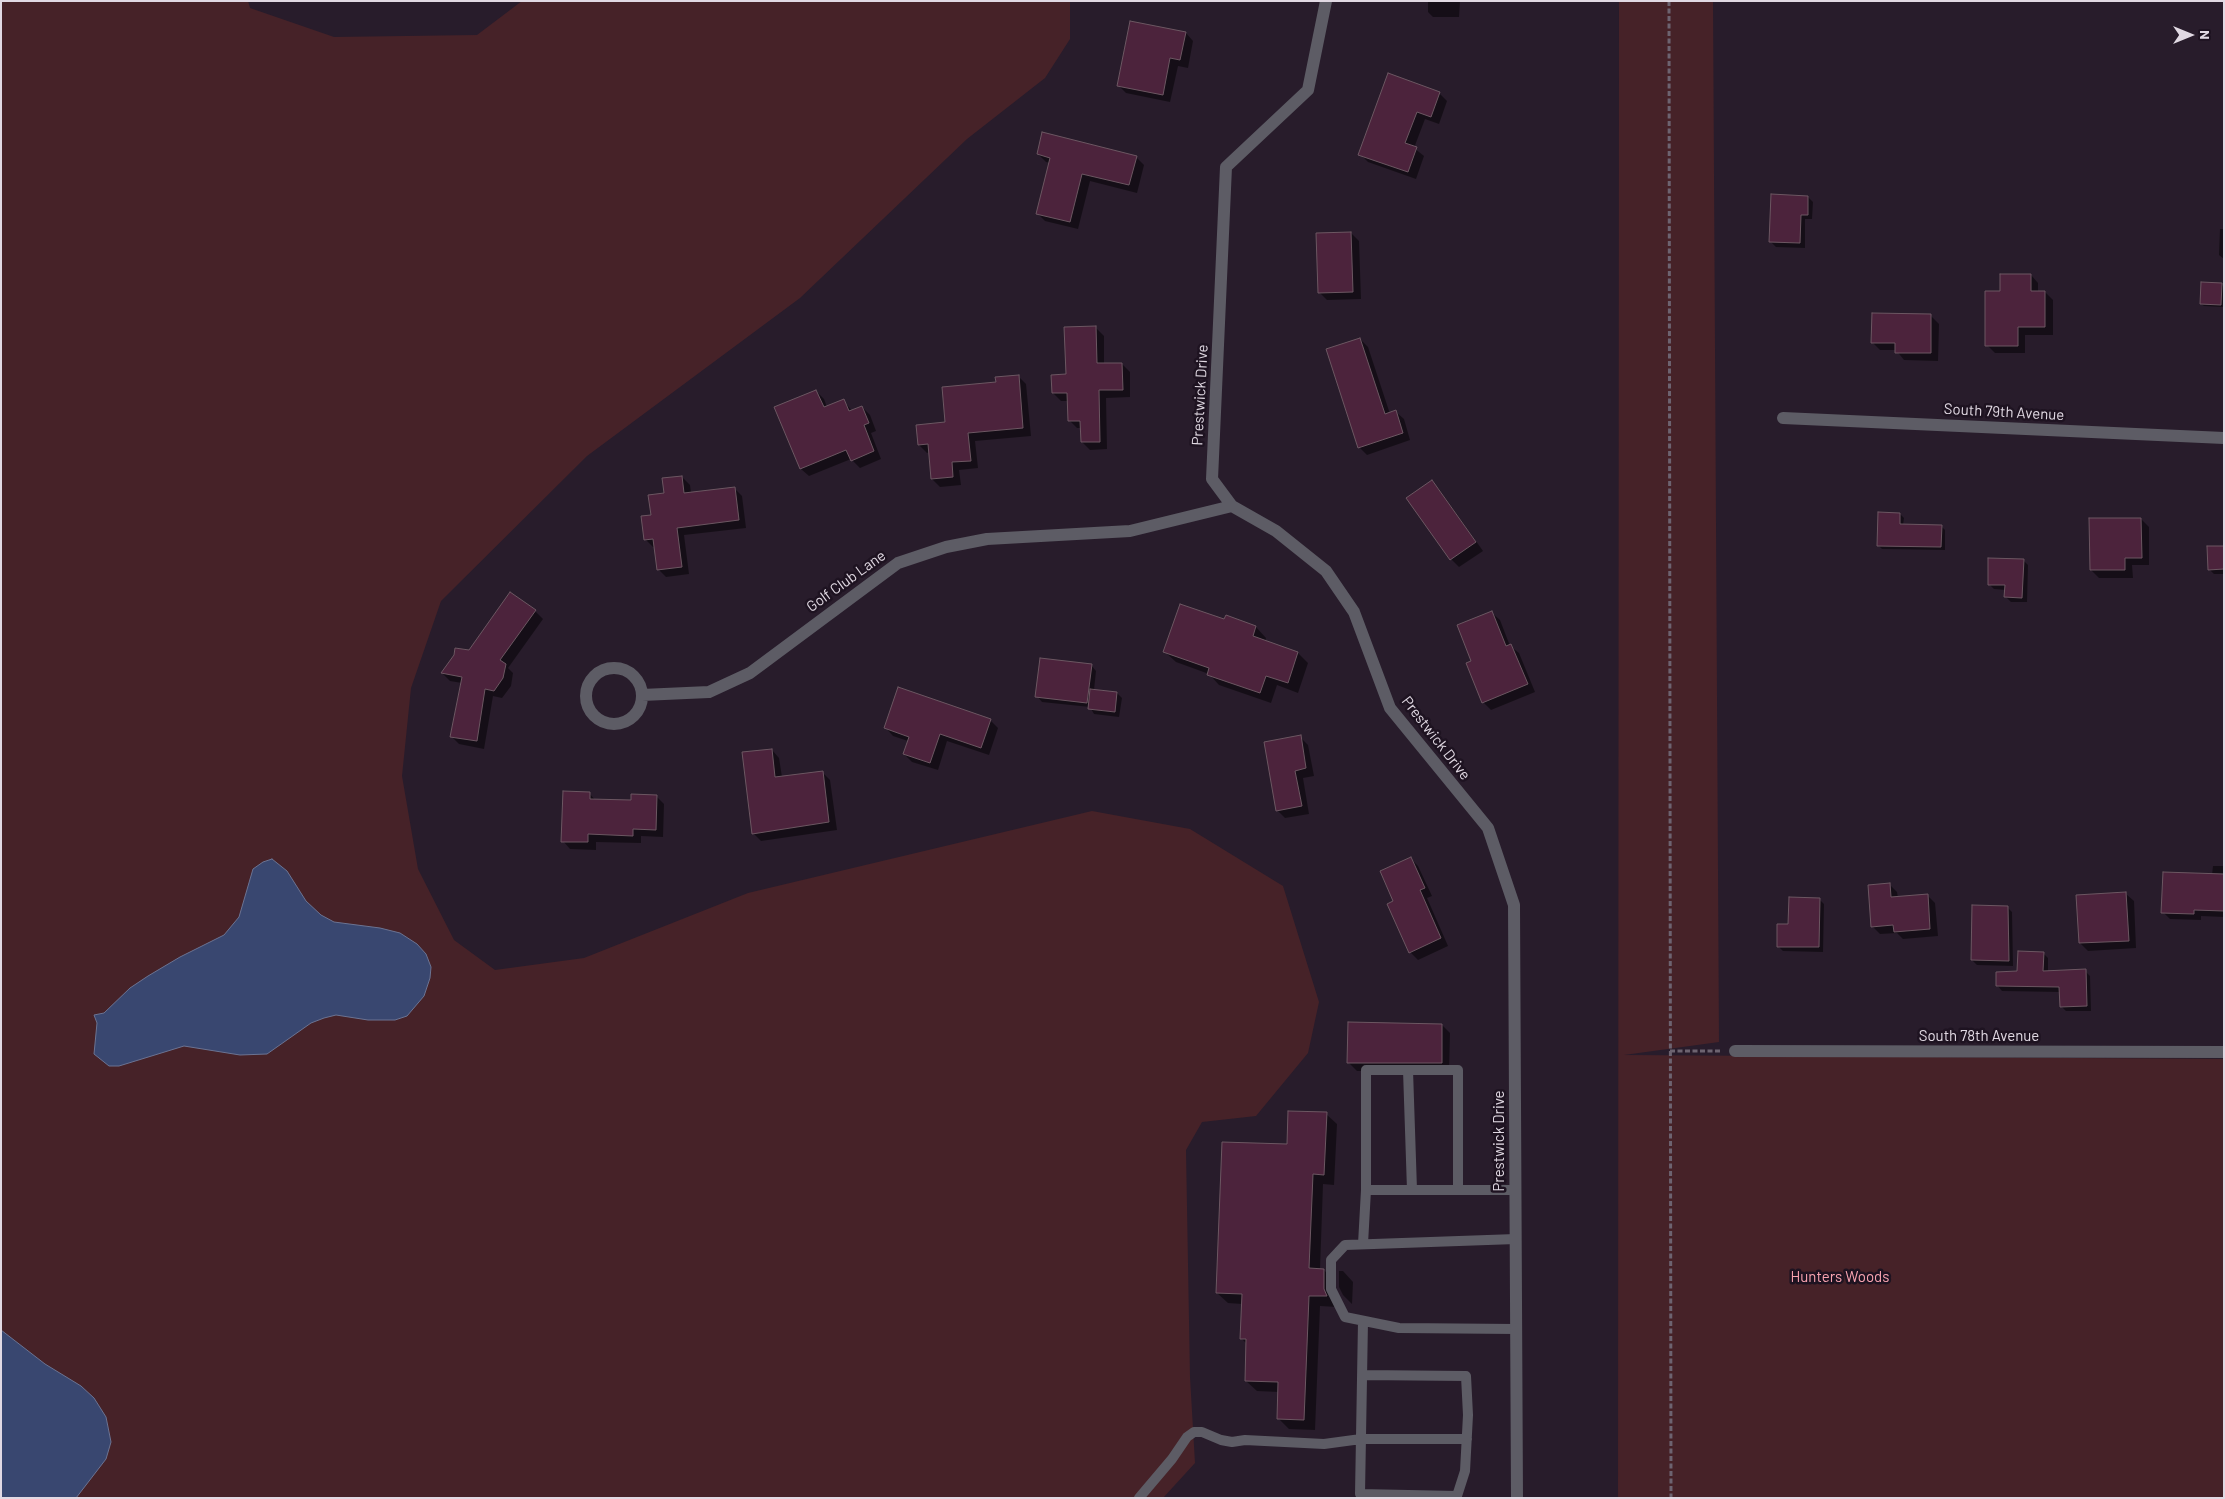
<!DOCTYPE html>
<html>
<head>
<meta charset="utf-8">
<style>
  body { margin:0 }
  #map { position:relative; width:2225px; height:1499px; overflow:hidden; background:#281c2b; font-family:Barlow,sans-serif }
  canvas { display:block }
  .frame { position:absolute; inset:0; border:2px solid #e1d9e3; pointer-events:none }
  .north { position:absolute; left:2165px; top:10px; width:50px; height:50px; -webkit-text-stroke:4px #1e1321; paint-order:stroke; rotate:90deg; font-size:14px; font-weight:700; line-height:20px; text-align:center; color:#e1d9e3 }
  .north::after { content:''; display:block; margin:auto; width:18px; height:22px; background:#e1d9e3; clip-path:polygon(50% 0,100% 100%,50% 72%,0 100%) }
</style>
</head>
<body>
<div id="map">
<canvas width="2225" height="1499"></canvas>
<div class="frame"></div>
<div class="north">N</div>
</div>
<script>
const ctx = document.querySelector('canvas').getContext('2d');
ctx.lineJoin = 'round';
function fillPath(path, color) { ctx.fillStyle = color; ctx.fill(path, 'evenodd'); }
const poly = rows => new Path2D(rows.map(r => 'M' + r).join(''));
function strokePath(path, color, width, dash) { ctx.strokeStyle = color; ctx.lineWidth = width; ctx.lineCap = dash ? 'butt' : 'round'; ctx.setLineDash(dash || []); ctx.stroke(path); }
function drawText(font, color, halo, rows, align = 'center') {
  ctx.font = font + ' Barlow,sans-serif'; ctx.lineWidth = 5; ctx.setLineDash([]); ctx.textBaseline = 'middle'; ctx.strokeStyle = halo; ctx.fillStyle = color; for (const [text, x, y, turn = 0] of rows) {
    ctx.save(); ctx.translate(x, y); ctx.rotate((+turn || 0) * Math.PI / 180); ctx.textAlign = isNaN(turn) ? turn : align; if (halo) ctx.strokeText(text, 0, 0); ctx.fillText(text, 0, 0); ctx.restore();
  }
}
fillPath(poly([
  [1,1,248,1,250,8,334,37,477,35,522,1,1070,1,1070,39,1045,78,967,139,800,298,587,456,441,601,411,688,402,776,418,869,454,940,495,970,584,958,748,893,1092,811,1190,829,1283,886,1319,1002,1308,1053,1256,1116,1202,1122,1186,1150,1190,1377,1195,1463,1163,1498,1,1498],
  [1619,1,1713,1,1719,1042,1624,1055,2224,1059,2224,1498,1618,1498]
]), '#462228');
const water = poly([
  [272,859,287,871,306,901,321,915,334,922,380,928,400,933,417,944,426,954,431,967,430,978,424,996,407,1016,395,1020,368,1020,336,1015,324,1018,311,1023,267,1054,240,1055,184,1046,119,1066,109,1066,94,1054,97,1023,94,1015,104,1013,130,988,148,976,180,957,224,935,239,917,253,869,263,862,272,859],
  [1,1330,45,1364,81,1386,94,1398,106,1417,111,1442,106,1459,76,1498,1,1498,1,1330]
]);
fillPath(water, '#394770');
strokePath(water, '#6b7392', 1);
fillPath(poly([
  [1428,1,1460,1,1459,17,1433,17,1428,12],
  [1186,33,1193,41,1188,68,1178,66,1170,102,1126,93,1118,85],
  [1439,93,1447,101,1439,124,1425,119,1414,148,1424,156,1416,179,1368,162,1360,154],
  [1038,154,1136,157,1144,165,1137,193,1090,181,1078,229,1045,221,1037,213,1050,163,1046,162],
  [1808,197,1813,202,1812,219,1805,219,1805,248,1776,247,1771,242],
  [2220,229,2224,229,2224,259,2219,255],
  [1351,233,1359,241,1361,299,1327,300,1319,292],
  [2031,275,2038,283,2038,292,2045,292,2053,300,2053,335,2025,335,2025,353,1995,353,1987,345,2001,292],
  [2221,284,2223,286,2223,307,2204,306,2201,304],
  [1931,316,1939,324,1938,361,1904,360,1896,350,1880,350,1872,342],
  [1096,328,1104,336,1104,364,1122,364,1130,372,1130,397,1106,398,1107,449,1090,450,1082,442,1082,428,1077,428,1069,420,1069,401,1061,401,1053,393,1067,375],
  [1360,339,1368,347,1390,414,1396,412,1404,419,1410,440,1367,455,1359,447],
  [1018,376,1026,384,1031,436,975,441,978,468,959,470,961,485,940,487,932,479,930,452,927,453,919,445,946,424],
  [816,391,824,399,827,407,844,401,852,411,862,407,870,415,876,431,871,433,881,459,860,468,851,459,809,476,801,469],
  [682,477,690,485,691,493,734,488,742,496,746,528,684,535,689,574,666,577,658,569,655,547,653,547,645,539,652,516,665,494],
  [1432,481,1439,489,1483,551,1459,567,1451,559,1408,498],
  [1900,514,1904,518,1903,525,1941,526,1945,530,1945,550,1882,549,1878,545],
  [2141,519,2149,527,2149,565,2132,565,2133,578,2099,578,2091,570],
  [2224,547,2224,574,2214,574,2209,569],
  [2023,560,2028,565,2027,602,2011,602,2006,597,2006,590,1994,589,1989,584],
  [535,611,543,619,508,668,513,673,511,686,502,698,493,696,484,749,459,744,451,736,462,683,450,681,442,673],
  [1492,613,1500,620,1510,646,1519,653,1535,692,1491,710,1483,702,1473,662],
  [1225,621,1256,627,1266,638,1265,641,1298,653,1308,663,1298,693,1277,685,1271,703,1219,685,1209,674,1176,662,1165,652],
  [1091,665,1096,671,1094,690,1117,693,1122,698,1119,717,1094,714,1090,707,1042,702,1037,696],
  [990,720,998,728,989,755,947,741,938,770,912,762,904,754,908,741,893,736,886,728],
  [1300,737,1308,745,1314,776,1303,778,1309,814,1285,818,1277,810],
  [772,750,779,758,782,777,822,772,830,780,837,830,761,841,753,833],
  [589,793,596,801,632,802,656,796,664,804,663,837,641,836,641,843,596,842,596,850,570,849,563,841],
  [1410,858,1418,866,1432,896,1427,898,1448,946,1418,960,1410,952,1395,901],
  [2213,866,2224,866,2224,917,2201,916,2201,920,2170,919,2163,912,2212,875],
  [1889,884,1897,892,1898,898,1927,895,1935,903,1938,936,1903,939,1897,933,1880,934,1872,926],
  [2126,894,2134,901,2136,948,2088,951,2080,943],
  [1819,899,1824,904,1823,952,1783,951,1778,946,1790,926],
  [2007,907,2012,912,2013,966,1977,965,1972,960],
  [2043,953,2048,958,2048,972,2085,971,2090,976,2091,1011,2066,1011,2061,1006,2061,992,2002,991,1997,985,2018,973],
  [1442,1025,1450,1033,1449,1071,1357,1071,1349,1063],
  [1326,1114,1337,1124,1334,1185,1323,1184,1320,1270,1324,1270,1334,1281,1337,1307,1320,1306,1315,1430,1289,1429,1278,1418,1279,1392,1257,1391,1246,1381,1247,1344,1241,1338,1242,1304,1228,1303,1217,1293,1288,1146],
  [1339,1271,1343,1271,1353,1282,1352,1304,1343,1295,1339,1287]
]), '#0007');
const building = poly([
  [1130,21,1186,32,1180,60,1170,58,1163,95,1117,86,1130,21],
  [1388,73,1440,92,1431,117,1417,112,1405,143,1417,147,1408,172,1358,155,1388,73],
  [1042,132,1137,156,1129,185,1082,174,1070,222,1036,214,1050,158,1037,154,1042,132],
  [1771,194,1808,196,1808,215,1801,215,1800,243,1769,242,1771,194],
  [1351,232,1353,292,1318,293,1316,233,1351,232],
  [2000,274,2031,274,2031,291,2045,291,2045,327,2018,327,2018,346,1985,346,1985,291,2000,291,2000,274],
  [2201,282,2222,283,2221,305,2200,304,2201,282],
  [1872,313,1931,314,1931,353,1895,353,1895,343,1871,343,1872,313],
  [1096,326,1097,363,1122,363,1123,390,1099,390,1100,442,1081,442,1080,421,1068,421,1067,393,1052,393,1051,375,1066,374,1064,327,1096,326],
  [1360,338,1385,414,1396,410,1403,433,1358,448,1326,349,1360,338],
  [1019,375,1023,428,968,433,971,461,952,462,953,477,931,479,928,444,918,445,916,425,945,422,942,387,996,382,995,377,1019,375],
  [816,390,824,407,844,399,849,411,862,406,869,423,864,425,874,451,851,461,846,450,800,469,774,407,816,390],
  [682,476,684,493,735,487,739,520,677,528,682,567,657,570,653,539,644,540,641,516,651,515,648,495,664,493,662,478,682,476],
  [1432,480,1476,542,1450,560,1406,498,1432,480],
  [1878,512,1900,513,1900,524,1942,525,1941,547,1877,546,1878,512],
  [2089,518,2141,518,2142,558,2125,558,2125,570,2090,570,2089,518],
  [2207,546,2224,546,2224,569,2208,570,2207,546],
  [1988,558,2024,559,2022,598,2004,597,2005,585,1988,585,1988,558],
  [510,592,536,610,500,660,506,664,503,678,494,691,485,689,477,741,450,737,462,677,441,673,454,655,455,648,469,650,510,592],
  [1180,604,1224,619,1226,615,1256,626,1253,636,1298,652,1288,683,1266,676,1260,693,1207,675,1209,668,1163,652,1180,604],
  [1492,611,1506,646,1511,644,1528,684,1482,703,1466,663,1471,661,1457,625,1492,611],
  [1040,658,1092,664,1087,703,1035,697,1040,658],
  [898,687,991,719,981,748,940,734,930,763,903,754,909,737,884,728,898,687],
  [1090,689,1117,692,1115,712,1088,709,1090,689],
  [1301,735,1306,768,1295,771,1302,806,1276,811,1264,742,1301,735],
  [772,749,775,777,823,771,829,822,752,834,742,752,772,749],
  [563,791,590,792,590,799,631,800,631,794,657,795,656,830,633,829,633,836,588,834,588,842,561,842,563,791],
  [1411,857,1425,888,1420,890,1441,938,1409,953,1387,904,1393,901,1380,871,1411,857],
  [2163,872,2224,874,2224,911,2194,910,2194,914,2161,913,2163,872],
  [1890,883,1891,897,1928,894,1930,929,1894,932,1893,925,1871,927,1868,885,1890,883],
  [2126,892,2129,941,2079,943,2076,895,2126,892],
  [1789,897,1820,898,1819,947,1777,947,1777,924,1788,924,1789,897],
  [1972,905,2008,906,2009,961,1971,960,1972,905],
  [2018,951,2044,952,2043,971,2086,969,2087,1006,2060,1007,2059,987,1996,986,1996,972,2017,971,2018,951],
  [1348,1022,1442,1024,1442,1063,1347,1063,1348,1022],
  [1288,1111,1327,1112,1324,1175,1313,1174,1309,1268,1324,1269,1324,1289,1327,1296,1309,1296,1304,1420,1277,1419,1278,1382,1245,1381,1246,1339,1240,1339,1242,1294,1216,1293,1222,1142,1287,1144,1288,1111]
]);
fillPath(building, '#4c233c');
strokePath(building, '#6c5762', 1);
strokePath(poly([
  [1669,1,1671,1498],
  [1670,1051,1720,1051]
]), '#6d6370', 3, [5, 2.5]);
strokePath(poly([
  [1408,1070,1412,1190],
  [1366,1190,1366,1070,1458,1070,1458,1190],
  [1516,1239,1345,1245,1331,1260,1331,1289,1345,1317,1399,1328,1516,1329],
  [1363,1244,1366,1190,1515,1190],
  [1363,1321,1360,1494,1457,1496,1457,1498],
  [1362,1375,1466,1376,1468,1415,1465,1471,1457,1496],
  [1139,1498,1172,1459,1187,1437,1194,1432,1202,1432,1221,1440,1232,1442,1245,1440,1324,1444,1361,1439,1467,1439]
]), '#5d5c65', 10);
strokePath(poly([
  [1326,1,1308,90,1226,167,1212,479,1232,506,1276,531,1326,571,1354,612,1390,708,1488,828,1514,905,1517,1498],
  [1783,418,2224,438],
  '586 696a28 28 0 1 1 56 0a28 28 0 1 1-56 0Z',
  [642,695,709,692,750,673,898,563,946,547,987,539,1130,531,1232,506],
  [1735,1051,2224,1052]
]), '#5d5c65', 12);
drawText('15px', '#e1d9e3', '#1e1321', [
  ["Prestwick Drive",1200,395,-87],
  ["South 79th Avenue",2004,412,3],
  ["Golf Club Lane",846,581,-36],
  ["Prestwick Drive",1436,738,52],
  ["South 78th Avenue",1979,1036],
  ["Prestwick Drive",1499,1141,-90]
]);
drawText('15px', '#faa4b1', '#1e1321', [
  ["Hunters Woods",1840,1277]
]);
</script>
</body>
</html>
